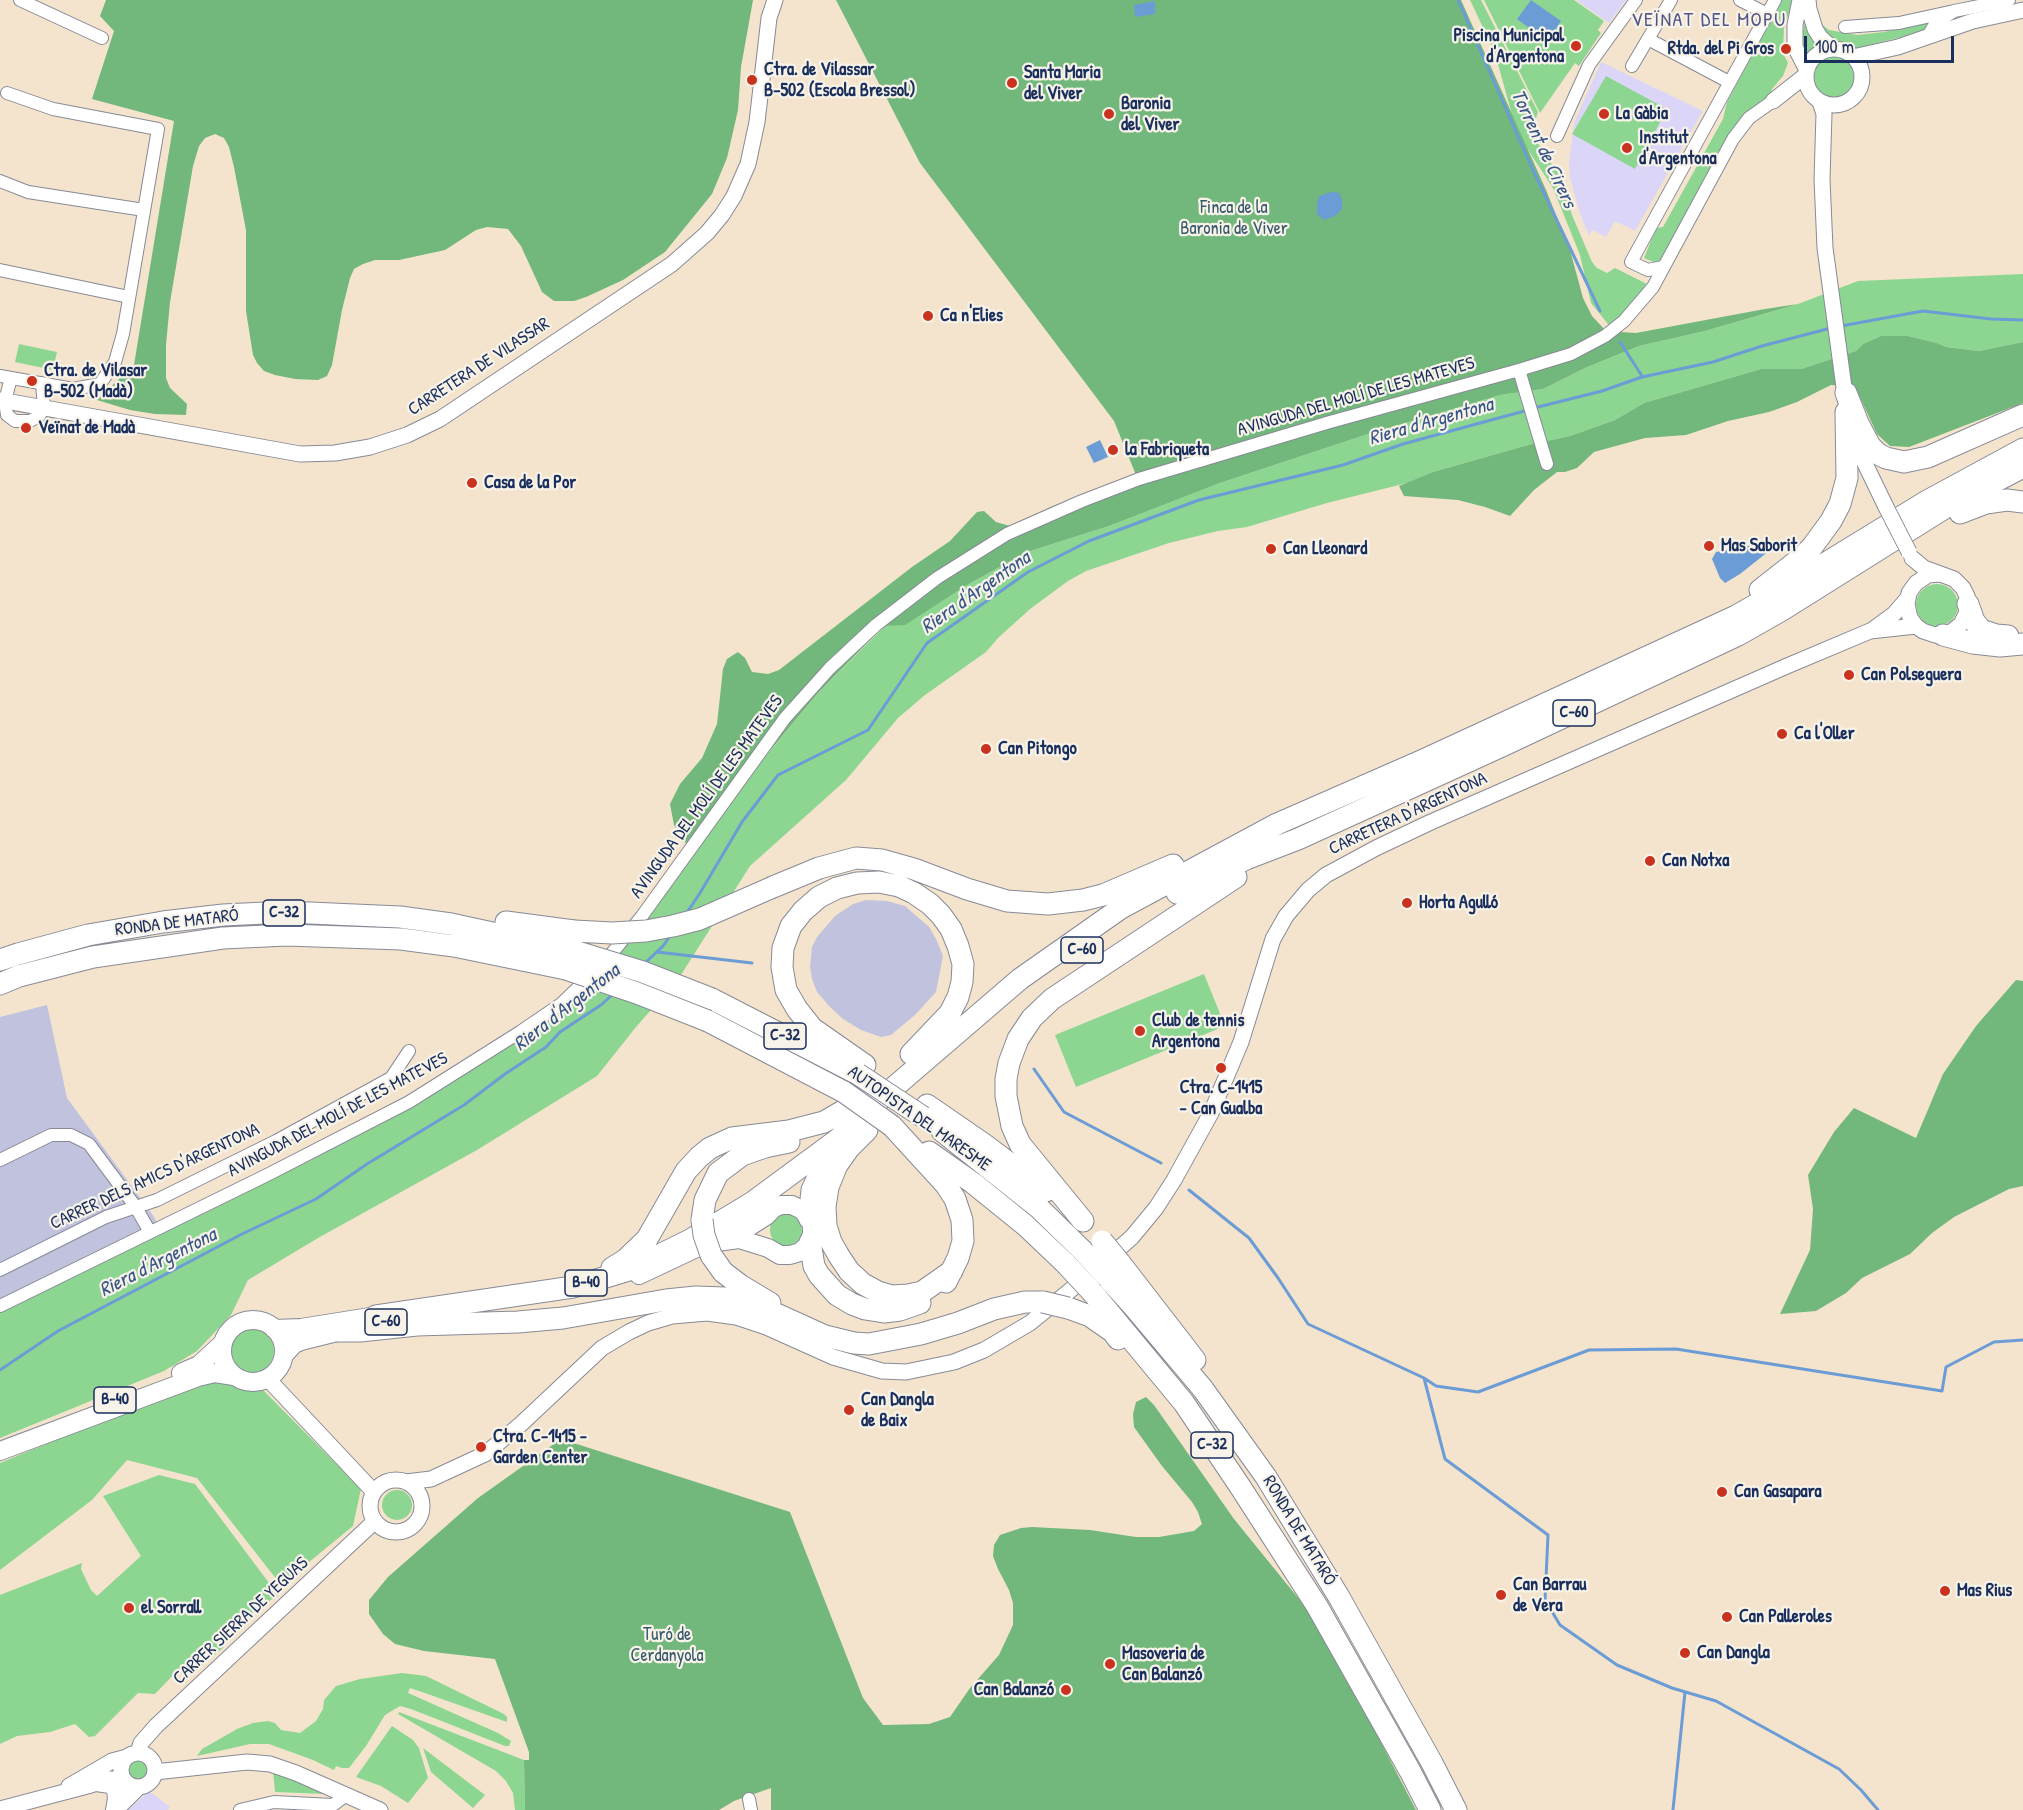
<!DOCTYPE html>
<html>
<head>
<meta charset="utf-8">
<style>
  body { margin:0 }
  #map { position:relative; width:2023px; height:1810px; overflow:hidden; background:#f4e4cd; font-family:"Patrick Hand",sans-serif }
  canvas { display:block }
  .scale { position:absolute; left:1804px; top:36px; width:150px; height:27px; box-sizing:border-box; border:3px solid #1b2f5e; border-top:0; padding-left:8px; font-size:18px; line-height:21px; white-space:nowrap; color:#1b2f5e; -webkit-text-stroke:4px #f7f3e8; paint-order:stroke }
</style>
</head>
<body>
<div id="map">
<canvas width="2023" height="1810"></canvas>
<div class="scale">100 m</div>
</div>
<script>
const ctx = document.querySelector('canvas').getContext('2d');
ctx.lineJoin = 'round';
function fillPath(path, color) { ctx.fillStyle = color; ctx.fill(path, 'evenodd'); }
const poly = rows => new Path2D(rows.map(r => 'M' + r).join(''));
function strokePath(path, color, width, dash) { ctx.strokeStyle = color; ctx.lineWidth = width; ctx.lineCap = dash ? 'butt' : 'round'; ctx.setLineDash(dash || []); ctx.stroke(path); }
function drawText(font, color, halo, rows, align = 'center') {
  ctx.font = font + ' "Patrick Hand",sans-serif'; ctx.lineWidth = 4.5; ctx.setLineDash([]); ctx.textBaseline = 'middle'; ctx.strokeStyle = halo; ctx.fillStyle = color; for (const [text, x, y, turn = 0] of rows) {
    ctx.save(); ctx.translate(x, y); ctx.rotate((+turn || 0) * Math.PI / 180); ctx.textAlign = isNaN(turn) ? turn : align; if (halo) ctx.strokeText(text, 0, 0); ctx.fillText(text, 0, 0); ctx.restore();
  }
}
fillPath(poly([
  [1576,0,1626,0,1609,23],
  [1601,62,1703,111,1635,231,1615,221,1606,237,1592,230,1589,235,1580,214,1570,178,1569,162,1574,123],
  [149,1791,170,1807,168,1810,128,1810]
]), '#dbd6f7');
fillPath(poly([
  [866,900,887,901,905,906,929,927,936,939,943,956,936,992,916,1014,891,1035,881,1037,861,1030,843,1019,830,1007,817,992,812,979,810,967,812,947,817,937,835,916,853,904],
  [47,1005,67,1098,152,1214,162,1231,0,1310,0,1017]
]), '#c1c2dd');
fillPath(poly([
  [1470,0,1481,0,1538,112,1532,130,1540,147,1558,173,1572,215,1592,262,1597,268,1607,273,1615,268,1651,286,1612,329,1591,303,1580,255,1553,188,1517,133,1495,53],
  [1484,0,1574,0,1604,21,1598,30,1601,33,1579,66,1575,63,1540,113],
  [1781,0,1793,0,1784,28,1783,53,1788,63,1783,76,1772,89,1770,101,1747,117,1661,265,1644,258,1656,228,1663,227,1723,119,1727,102],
  [1807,18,1826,46,1815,48,1809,58,1803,51,1802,36,1805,21],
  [1815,19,1829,30,1857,35,1884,32,1934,21,1926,31,1853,49,1841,45,1836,45],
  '1812 77a21 21 0 1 1 42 0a21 21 0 1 1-42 0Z',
  [1606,76,1667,109,1635,169,1572,134],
  [2023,274,2023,342,1979,351,1946,347,1937,343,1908,336,1881,336,1863,344,1856,351,1801,369,1761,369,1644,403,1615,420,1570,436,1528,445,1433,472,1407,483,1327,503,1247,527,1218,531,1169,543,1086,571,1068,581,1030,609,998,638,986,652,925,695,898,718,846,780,750,866,679,978,636,1027,597,1076,477,1150,318,1238,248,1280,231,1315,197,1351,164,1371,0,1438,0,1310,418,1103,565,1011,604,974,654,910,737,791,818,693,885,626,905,624,967,585,1027,552,1109,526,1220,483,1371,433,1500,395,1543,389,1585,368,1639,346,1705,331,1798,304,1858,281],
  [19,344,57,352,53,370,15,362],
  '1916 605a21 21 0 1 1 42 0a21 21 0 1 1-42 0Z',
  [1204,974,1225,1026,1076,1087,1055,1035],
  '770 1230a16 16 0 1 1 32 0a16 16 0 1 1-32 0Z',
  '230 1351a22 22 0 1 1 44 0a22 22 0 1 1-44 0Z',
  [213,1382,263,1390,361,1489,353,1526,281,1585,197,1478,127,1460,92,1500,0,1570,0,1463,153,1400],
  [159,1475,195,1484,278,1595,218,1636,224,1647,192,1674,175,1673,155,1694,138,1693,95,1736,89,1737,75,1724,50,1732,17,1736,0,1744,0,1595,82,1563,81,1569,91,1590,97,1596,141,1556,103,1496],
  '382 1505a15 15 0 1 1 30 0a15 15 0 1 1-30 0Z',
  [402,1673,426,1676,504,1714,507,1717,507,1722,422,1692,410,1688,408,1693,498,1733,511,1741,509,1746,505,1746,411,1709,400,1706,385,1715,366,1746,349,1768,342,1768,336,1766,334,1770,313,1760,269,1744,250,1744,197,1756,202,1749,237,1729,253,1723,268,1721,275,1723,281,1730,300,1733,316,1721,323,1709,324,1700,336,1686,360,1679],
  [399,1712,524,1760,525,1810,515,1810,513,1793,506,1781,496,1771,398,1714],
  [392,1726,413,1740,419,1748,428,1778,408,1803,381,1786,356,1777],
  [423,1748,485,1795,473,1808,431,1772],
  '126 1771a11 11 0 1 1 22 0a11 11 0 1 1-22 0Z',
  [273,1771,325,1794,275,1792]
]), '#8dd691');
fillPath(poly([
  [106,0,753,0,741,67,738,110,727,158,712,194,665,252,623,280,586,297,574,301,554,301,542,292,521,246,508,229,487,227,476,230,445,250,399,260,375,260,363,264,354,269,350,278,342,310,332,365,327,376,318,380,295,379,275,375,264,371,257,363,253,355,246,311,246,230,234,167,229,147,224,138,215,134,205,138,199,146,193,166,170,302,166,345,166,378,170,388,187,404,186,415,155,414,130,410,97,400,134,365,174,121,92,99,114,31,100,16],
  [836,0,1461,0,1546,190,1570,250,1583,298,1592,316,1606,331,1636,333,1765,309,1798,304,1705,331,1639,346,1585,368,1543,389,1500,395,1371,433,1220,483,1109,526,1027,552,967,585,905,625,884,626,818,693,689,848,674,825,670,804,680,784,702,758,717,724,723,669,727,659,738,652,745,658,752,672,768,674,779,670,912,567,950,541,977,512,984,511,996,522,1010,526,1053,506,1136,475,1114,421,920,163],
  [1881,336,1908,336,1937,343,1946,347,1979,351,2023,342,2023,403,1909,447,1890,446,1877,434,1855,387,1831,385,1797,402,1769,412,1728,421,1686,435,1645,438,1594,452,1577,468,1565,472,1557,472,1534,490,1510,516,1485,507,1458,500,1404,496,1399,486,1433,472,1528,445,1570,436,1615,420,1644,403,1761,369,1801,369,1856,351,1863,344],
  [2016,980,2023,981,2023,1186,2009,1189,1954,1217,1932,1233,1910,1254,1862,1278,1846,1293,1816,1311,1780,1314,1810,1250,1813,1209,1808,1175,1834,1132,1854,1108,1916,1138,1943,1074,1976,1026],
  [1146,1397,1154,1405,1234,1519,1320,1625,1416,1810,771,1810,771,1788,734,1801,719,1810,525,1810,524,1760,529,1760,529,1752,495,1659,424,1651,395,1644,383,1634,369,1614,369,1600,388,1577,478,1498,561,1439,790,1512,863,1698,883,1725,929,1724,950,1717,970,1688,999,1655,1013,1625,1013,1603,1009,1590,998,1569,993,1556,994,1545,1000,1535,1021,1528,1032,1527,1090,1530,1136,1537,1159,1537,1194,1531,1202,1524,1198,1512,1192,1502,1162,1466,1134,1427,1133,1414,1136,1402]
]), '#72b77b');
fillPath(poly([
  [1531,0,1561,21,1547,41,1517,19],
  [1155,1,1155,14,1135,17,1134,5],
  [1331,192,1339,193,1342,200,1342,209,1335,216,1324,220,1317,214,1317,204,1319,196],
  [1100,440,1108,457,1094,463,1086,447],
  [1763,543,1769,551,1740,574,1725,583,1720,578,1712,559,1716,552]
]), '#6b9cd5');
strokePath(poly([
  [1458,0,1532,168,1600,311],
  [1841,326,1923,311,1991,319,2023,320],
  [1620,342,1642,376],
  [1534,408,1602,391,1642,377,1713,362,1762,346,1831,328],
  [686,914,700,893,742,822,778,775,868,730,927,643,1028,572,1089,541,1199,500,1343,465,1403,444,1528,410],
  [657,952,752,963],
  [644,964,663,946,670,936],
  [1034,1069,1064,1112,1161,1163],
  [1189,1190,1249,1238,1278,1278,1308,1324,1424,1378,1445,1459,1548,1535,1545,1600,1560,1625,1617,1665,1672,1688,1716,1701,1839,1769,1861,1790,1878,1810],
  [0,1370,58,1331,242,1234,316,1199,367,1164,464,1105,505,1074,546,1047,560,1032,601,1005,613,994],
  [1424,1378,1436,1386,1478,1392,1589,1350,1676,1349,1942,1391,1946,1367,1994,1342,2023,1340],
  [1673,1810,1685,1692]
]), '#6b9cd5', 3);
const minor = poly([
  [20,0,102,38],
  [1740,0,1767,14],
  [1845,27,1899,23,1954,11],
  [1928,36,1935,24,1954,11,2009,0],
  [1648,39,1729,82],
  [1632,66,1671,0],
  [1557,136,1589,65,1636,0],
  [0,181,28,192,144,210],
  [1663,267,1648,270,1631,262,1775,0],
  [0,270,129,297],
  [1519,370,1547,464],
  [0,376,73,389,100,384,115,362,123,334,158,129,53,109,7,93],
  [11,378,5,401,7,415,15,421,30,421,39,416,44,408,42,383],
  [604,963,642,916,785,718,830,668,876,625,937,578,1007,534,1082,501,1139,479,1330,422,1519,370,1571,354,1605,336,1624,321,1653,287,1733,139,1749,118,1773,101],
  [0,1160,51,1135,71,1135,89,1144,135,1206,150,1232],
  [0,1270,106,1217,157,1200,276,1141,391,1078,409,1051],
  [0,1306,267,1175,409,1102,520,1032,561,1004,591,975],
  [96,1785,110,1787,113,1791,114,1798,112,1810],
  [749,1799,751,1810],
  [115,1808,121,1797,125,1781],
  [118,1810,141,1787],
  [240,1810,274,1802,333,1805,345,1796]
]);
const tertiary = poly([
  [1800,0,1795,25,1795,47,1807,70],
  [1808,0,1809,9,1815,29,1820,37,1833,49],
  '1806 77a28 28 0 1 1 56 0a28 28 0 1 1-56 0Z',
  [1853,57,1898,47,1973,21,2023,10],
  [1773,101,1806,75],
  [1820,102,1824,114,1822,179,1825,248,1846,402],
  [0,400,300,454,335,453,370,447,407,435,440,419,672,264,707,233,722,215,734,196,748,164,757,122,769,18,775,0],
  [1851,429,1856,445,1886,507],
  [1912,558,1924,568,1954,579,1963,588,1967,596,1967,612,1961,624,1951,632,1935,635,1923,631,1916,626,1910,618,1907,604,1909,593,1916,583,1928,575,1939,574],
  [1872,630,1894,614,1907,599],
  [1107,1259,1132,1237,1156,1208,1174,1180,1211,1113,1241,1042,1273,939,1286,916,1308,890,1326,875,1376,848,1431,822,1787,666,1870,631,1916,626],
  [267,1378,374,1492],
  '370 1506a26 26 0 1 1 52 0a26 26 0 1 1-52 0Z',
  [406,1482,431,1479,485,1454,521,1424,602,1348,629,1332,648,1323,672,1316,707,1313,736,1317,766,1327,833,1357,882,1371,906,1372,954,1362,984,1350,1030,1323,1089,1275],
  [138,1753,141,1743,156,1726,375,1521],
  '121 1770a17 17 0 1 1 34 0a17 17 0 1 1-34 0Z',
  [155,1772,247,1762,270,1764,296,1773,380,1810],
  [69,1786,112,1761,127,1757],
  [0,1809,91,1785,109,1779,123,1779]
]);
const primary = poly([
  [639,1275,726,1234,747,1228,766,1216,774,1208,781,1205,792,1205,802,1210,809,1218,812,1226,812,1234,808,1245,800,1252,790,1255,780,1255,768,1248,739,1239,709,1243],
  '222 1351a31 31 0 1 1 62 0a31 31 0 1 1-62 0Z',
  [274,1329,301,1328,376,1316,388,1315],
  [284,1355,294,1344,301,1341,353,1328],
  [181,1373,199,1365,223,1343],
  [0,1451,198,1377,215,1373,234,1376]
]);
const motorway = poly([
  [1846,393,1858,423,1870,446,1878,454,1886,458,1904,462,1928,457,2023,415],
  [1960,513,1986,503,2007,500,2023,502],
  [1760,590,1802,557,1812,547,1831,521,1840,504,1847,478,1846,412],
  [1968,604,1974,621,1981,630,1996,635,2008,636],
  [1943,635,1973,643,2000,646,2023,644],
  [773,887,819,868,856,858,882,860,914,869,967,889,1007,901,1048,904,1083,900,1103,895,1173,865],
  [1177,893,1246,859,1298,839,1502,746,1738,635,1782,610,1943,509,2023,467],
  [506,922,574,931],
  [0,960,18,954,88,935,163,922,223,915,287,912,400,917,451,924,571,950],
  [0,984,19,976,93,957,223,938,287,935,401,939,454,946,566,969],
  [712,999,854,1072],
  [708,1021,844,1092],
  [865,1065,812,1028,797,1009,786,990,782,967,783,948,791,926,803,911,819,897,837,888,857,883,879,882,899,886,914,893,930,904,941,915,951,929,958,946,963,964,962,982,958,997,950,1013,911,1054],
  [927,1105,985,1145,1046,1191],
  [892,1126,946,1185,955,1199,962,1220,963,1241,958,1258,946,1282],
  [867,1130,849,1148,837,1165,828,1187,825,1207,826,1226,831,1242,839,1256,849,1271,863,1284,878,1292,892,1296,908,1295,922,1292,952,1271],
  [942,1131,1039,1208,1083,1251],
  [929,1152,973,1183,1025,1225,1066,1264],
  [809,1218,812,1190,825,1162],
  [702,1220,705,1200,718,1173,742,1155,765,1147,789,1142],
  [1083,1221,1020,1144,1012,1126,1006,1096,1006,1079,1009,1063,1018,1039,1032,1018,1052,999,1236,877],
  [810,1242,814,1266,819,1275,837,1295,852,1304,865,1309,884,1312,900,1310,920,1303],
  [711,1255,723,1272,740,1285,770,1303],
  [1120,1263,1195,1360],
  [612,1268,625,1260,647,1239,686,1171,699,1157,710,1148,732,1138,789,1131,824,1122,848,1108,870,1090],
  [1106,1276,1134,1307,1203,1389,1266,1477,1339,1597,1432,1763,1456,1810],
  [1093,1293,1184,1403,1241,1488,1317,1606,1410,1771,1430,1810],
  [1068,1308,1090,1316,1113,1332,1118,1339],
  [376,1316,573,1287,629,1270,690,1240,753,1202,837,1140,878,1101,1020,979,1121,908,1277,824,1421,761,1736,616,1782,590,1927,501,2023,449],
  [339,1331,360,1331,417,1325,518,1322,563,1318,666,1300,696,1297,725,1298,772,1312,825,1336,854,1343,869,1344,921,1334,958,1323,994,1309,1025,1302,1043,1302]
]);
strokePath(minor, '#888a96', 14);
strokePath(tertiary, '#888a96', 17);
strokePath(primary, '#888a96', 20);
strokePath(motorway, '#888a96', 23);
strokePath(minor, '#fff', 12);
strokePath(tertiary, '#fff', 15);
strokePath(primary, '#fff', 18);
strokePath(motorway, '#fff', 21);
const tertiaryBridge = poly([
  [1886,507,1909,552]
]);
const motorwayBridge = poly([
  [574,931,612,933,646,931,673,926,700,919,773,887],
  [571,950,643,972,712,999],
  [566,969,637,993,708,1021],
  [858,1074,923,1117],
  [844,1092,892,1126],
  [702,1220,704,1235,711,1255],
  [1102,1241,1120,1263],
  [1083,1251,1106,1276],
  [1066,1264,1093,1293],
  [1043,1302,1068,1308]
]);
strokePath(tertiaryBridge, '#888a96', 17, []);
strokePath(motorwayBridge, '#888a96', 23, []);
strokePath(tertiaryBridge, '#fff', 15);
strokePath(motorwayBridge, '#fff', 21);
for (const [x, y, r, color] of [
  [1576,46,6,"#c8321e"],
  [1786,49,6,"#c8321e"],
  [752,80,6,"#c8321e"],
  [1012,83,6,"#c8321e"],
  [1109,114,6,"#c8321e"],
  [1604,114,6,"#c8321e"],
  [1627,148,6,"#c8321e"],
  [928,316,6,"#c8321e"],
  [32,381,6,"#c8321e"],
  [26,428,6,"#c8321e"],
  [1113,450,6,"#c8321e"],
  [472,483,6,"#c8321e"],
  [1709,546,6,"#c8321e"],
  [1271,549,6,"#c8321e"],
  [1849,675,6,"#c8321e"],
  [1782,734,6,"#c8321e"],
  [986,749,6,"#c8321e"],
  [1650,861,6,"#c8321e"],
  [1407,903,6,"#c8321e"],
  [1140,1031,6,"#c8321e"],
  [1221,1068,6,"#c8321e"],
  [849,1410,6,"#c8321e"],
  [481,1447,6,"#c8321e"],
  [1722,1492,6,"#c8321e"],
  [1945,1591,6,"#c8321e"],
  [1501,1595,6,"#c8321e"],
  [129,1608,6,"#c8321e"],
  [1727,1617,6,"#c8321e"],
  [1685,1653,6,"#c8321e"],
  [1110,1664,6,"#c8321e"],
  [1066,1690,6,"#c8321e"]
]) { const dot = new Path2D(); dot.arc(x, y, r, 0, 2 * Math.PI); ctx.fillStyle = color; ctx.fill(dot); strokePath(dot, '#f7f3e8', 2); }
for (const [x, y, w] of [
  [1574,713,42],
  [284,913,42],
  [1082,950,42],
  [785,1036,42],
  [586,1283,42],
  [386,1322,42],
  [115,1400,42],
  [1212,1445,42]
]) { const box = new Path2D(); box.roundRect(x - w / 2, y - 13, w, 26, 4.5); ctx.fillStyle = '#f7f3e8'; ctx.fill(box); strokePath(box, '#1b2f5e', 1.5); }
drawText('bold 16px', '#1b2f5e', null, [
  ["C-60",1574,713],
  ["C-32",284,913],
  ["C-60",1082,950],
  ["C-32",785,1036],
  ["B-40",586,1283],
  ["C-60",386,1322],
  ["B-40",115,1400],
  ["C-32",1212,1445]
]);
drawText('bold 18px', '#1b2f5e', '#f7f3e8', [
  ["Piscina Municipal",1564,36,"right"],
  ["d'Argentona",1564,57,"right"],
  ["Rtda. del Pi Gros",1774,49,"right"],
  ["Ctra. de Vilassar",764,70],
  ["B-502 (Escola Bressol)",764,91],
  ["Santa Maria",1024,73],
  ["del Viver",1024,94],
  ["Baronia",1121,104],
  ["del Viver",1121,125],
  ["La Gàbia",1616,114],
  ["Institut",1639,138],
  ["d'Argentona",1639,159],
  ["Ca n'Elies",940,316],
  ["Ctra. de Vilasar",44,371],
  ["B-502 (Madà)",44,392],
  ["Veïnat de Madà",38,428],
  ["la Fabriqueta",1125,450],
  ["Casa de la Por",484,483],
  ["Mas Saborit",1721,546],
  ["Can Lleonard",1283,549],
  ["Can Polseguera",1861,675],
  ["Ca l'Oller",1794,734],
  ["Can Pitongo",998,749],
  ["Can Notxa",1662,861],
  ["Horta Agulló",1419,903],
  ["Club de tennis",1152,1021],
  ["Argentona",1152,1042],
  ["Ctra. C-1415",1221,1088,"center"],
  ["- Can Gualba",1221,1109,"center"],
  ["Can Dangla",861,1400],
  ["de Baix",861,1421],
  ["Ctra. C-1415 -",493,1437],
  ["Garden Center",493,1458],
  ["Can Gasapara",1734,1492],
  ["Can Barrau",1513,1585],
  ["de Vera",1513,1606],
  ["Mas Rius",1957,1591],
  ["el Sorrall",141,1608],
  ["Can Palleroles",1739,1617],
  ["Can Dangla",1697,1653],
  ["Masoveria de",1122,1654],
  ["Can Balanzó",1122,1675],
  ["Can Balanzó",1054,1690,"right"]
], 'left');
drawText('18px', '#38596b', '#f7f3e8', [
  ["Finca de la",1234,208],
  ["Baronia de Viver",1234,229],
  ["Turó de",667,1635],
  ["Cerdanyola",667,1656]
]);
drawText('18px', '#1b2f5e', '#f7f3e8', [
  ["CARRETERA DE VILASSAR",479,367,-33],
  ["AVINGUDA DEL MOLÍ DE LES MATEVES",1356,397,-16],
  ["AVINGUDA DEL MOLÍ DE LES MATEVES",707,797,-54],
  ["CARRETERA D'ARGENTONA",1408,814,-25],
  ["RONDA DE MATARÓ",177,923,-7],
  ["AVINGUDA DEL MOLÍ DE LES MATEVES",338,1115,-28],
  ["AUTOPISTA DEL MARESME",919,1119,35],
  ["CARRER DELS AMICS D'ARGENTONA",155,1177,-25],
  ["RONDA DE MATARÓ",1299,1531,59],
  ["CARRER SIERRA DE YEGUAS",241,1621,-43]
]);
ctx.letterSpacing = '1.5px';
drawText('20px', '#555688', '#f7f3e8', [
  ["VEÏNAT DEL MOPU",1709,21]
]);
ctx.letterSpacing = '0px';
drawText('italic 20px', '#375588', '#f7f3e8', [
  ["Torrent de Cirers",1543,149,65],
  ["Riera d'Argentona",1431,422,-16],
  ["Riera d'Argentona",976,593,-35],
  ["Riera d'Argentona",567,1008,-38],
  ["Riera d'Argentona",158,1263,-27]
]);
</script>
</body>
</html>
